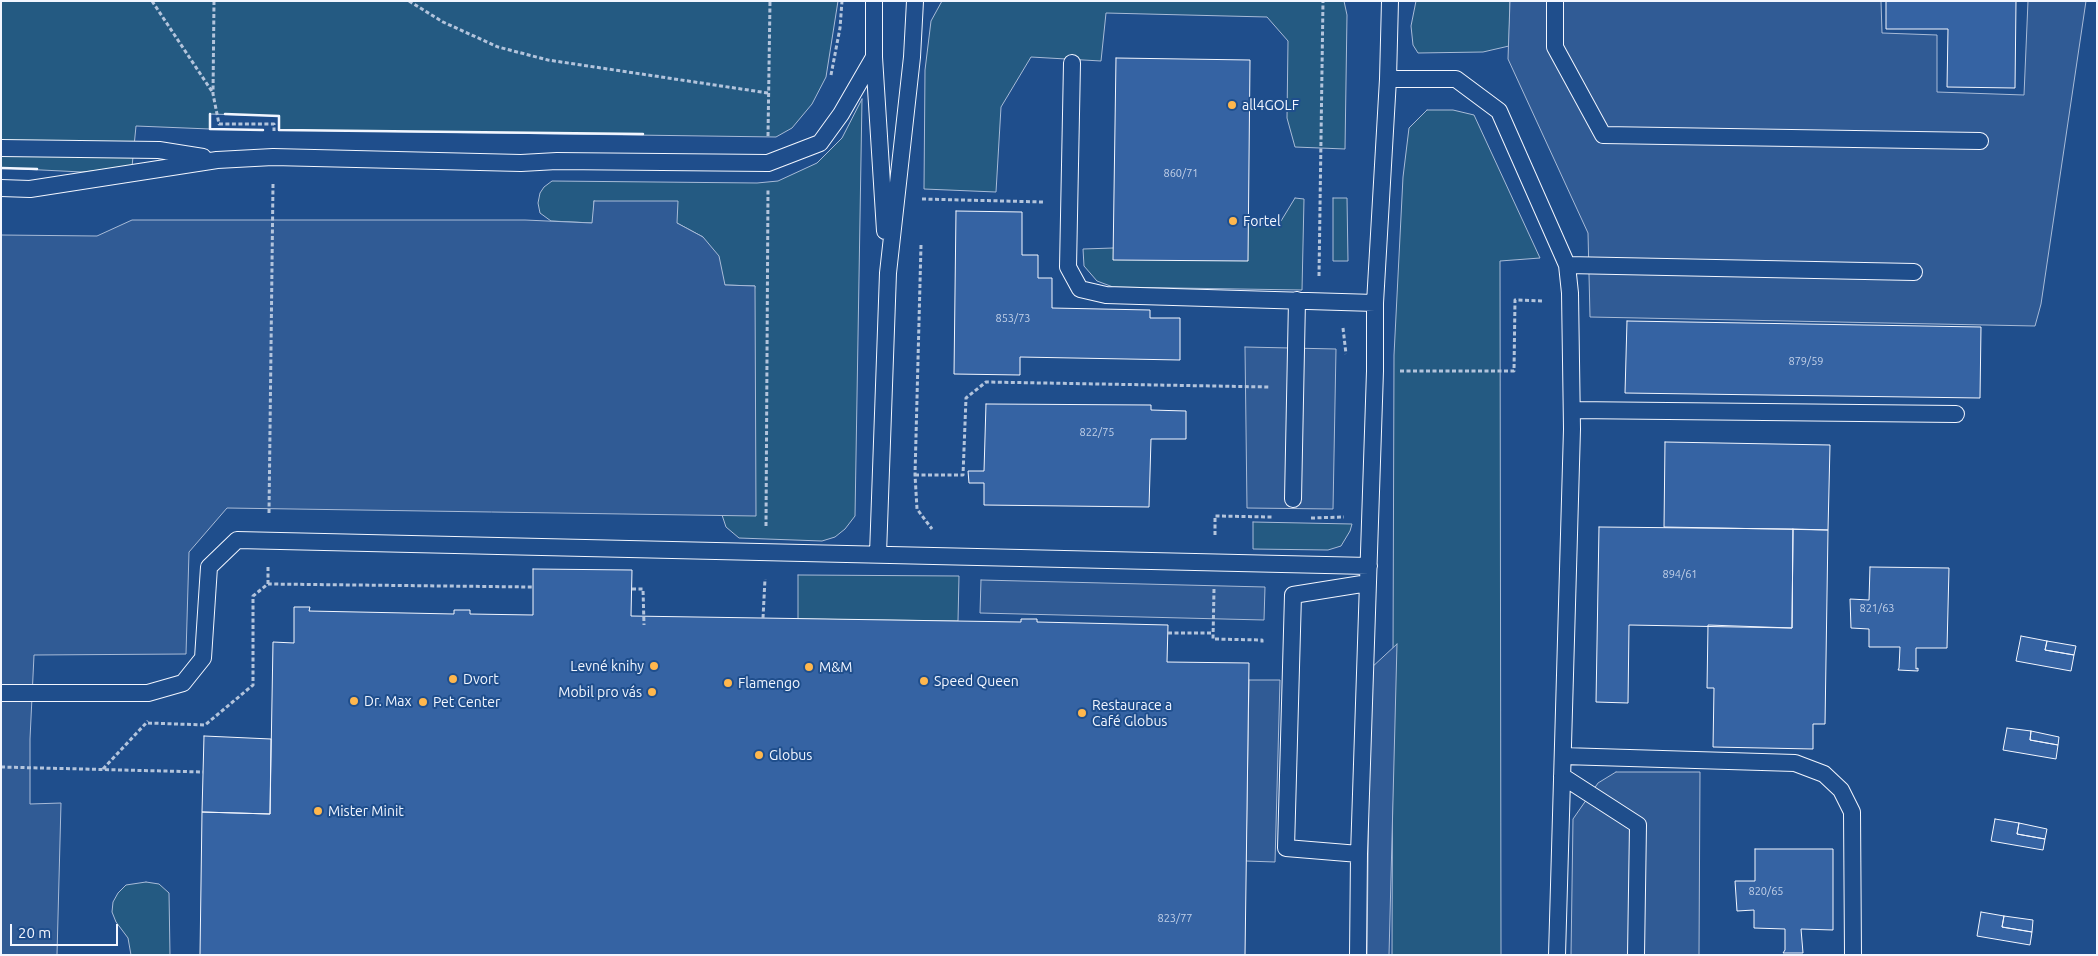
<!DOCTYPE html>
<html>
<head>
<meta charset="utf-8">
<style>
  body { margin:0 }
  #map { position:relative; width:2098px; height:956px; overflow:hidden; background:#1f4e8c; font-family:Ubuntu,sans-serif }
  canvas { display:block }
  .frame { position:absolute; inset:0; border:2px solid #f2f6ff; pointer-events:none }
  .scale { position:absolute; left:10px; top:924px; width:108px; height:22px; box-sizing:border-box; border:2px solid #f2f6ff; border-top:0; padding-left:6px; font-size:15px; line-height:18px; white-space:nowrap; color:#f2f6ff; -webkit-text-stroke:4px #1f4e8c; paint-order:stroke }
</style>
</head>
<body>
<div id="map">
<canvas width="2098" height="956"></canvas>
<div class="frame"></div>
<div class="scale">20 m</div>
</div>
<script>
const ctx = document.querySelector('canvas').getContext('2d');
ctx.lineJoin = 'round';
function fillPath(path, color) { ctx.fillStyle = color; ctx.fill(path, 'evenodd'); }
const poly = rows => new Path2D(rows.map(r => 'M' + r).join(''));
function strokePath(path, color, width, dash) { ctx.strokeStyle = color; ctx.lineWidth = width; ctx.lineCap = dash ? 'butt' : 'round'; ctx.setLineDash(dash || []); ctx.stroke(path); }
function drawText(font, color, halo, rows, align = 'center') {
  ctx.font = font + ' Ubuntu,sans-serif'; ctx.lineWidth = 4; ctx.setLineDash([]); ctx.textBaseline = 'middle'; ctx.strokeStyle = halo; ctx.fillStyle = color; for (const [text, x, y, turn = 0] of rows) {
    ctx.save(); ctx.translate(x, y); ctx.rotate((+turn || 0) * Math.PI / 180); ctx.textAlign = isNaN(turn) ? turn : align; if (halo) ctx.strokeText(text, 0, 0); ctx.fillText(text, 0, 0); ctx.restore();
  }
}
const green = poly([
  [1,1,838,1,826,77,812,104,792,128,776,137,279,130,279,116,210,114,210,129,136,126,132,167,82,172,1,168,1,1],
  [942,1,1344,1,1347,15,1345,149,1295,147,1287,118,1288,41,1267,17,1106,13,1101,61,1031,57,1001,107,996,192,924,189,925,70,931,21,942,1],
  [1416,1,1510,1,1509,46,1483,52,1418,53,1413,45,1411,26,1416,1],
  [862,99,855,516,845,529,835,537,822,541,739,538,726,527,722,515,755,286,725,285,703,237,677,223,594,201,593,223,551,221,540,213,538,203,540,193,544,187,552,181,757,183,778,181,817,163,842,138,862,99],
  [1427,110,1453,110,1474,115,1540,258,1500,261,1501,955,1392,955,1394,355,1403,177,1409,128,1427,110],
  [1295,198,1304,199,1302,290,1113,287,1097,281,1084,266,1083,249,1113,248,1248,222,1281,221,1295,198],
  [1333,198,1347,198,1348,261,1333,261,1333,198],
  [1253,522,1352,524,1350,531,1341,546,1328,550,1253,549,1253,522],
  [798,575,959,576,958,621,798,619,798,575],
  [146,882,159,884,169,893,170,955,131,955,128,938,116,922,112,912,113,902,118,893,126,885,146,882]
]);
fillPath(green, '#245a82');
strokePath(green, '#a8bbd7', 1);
const parking = poly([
  [1510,1,1881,1,1882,33,1937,35,1937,92,2024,95,2028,1,2086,1,2041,304,2035,326,1590,317,1588,233,1508,59,1510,1],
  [594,201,678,201,677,223,703,237,719,256,725,285,755,286,756,516,227,508,189,552,186,654,34,655,30,739,30,804,61,803,57,955,1,955,1,235,97,236,132,220,525,220,592,223,594,201],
  [1245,347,1336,349,1333,509,1247,508,1245,347],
  [981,580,1265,587,1264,620,980,613,981,580],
  [1397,644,1389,955,1367,955,1370,669,1397,644],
  [1249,680,1280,680,1275,862,1246,861,1249,680],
  [1616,772,1700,772,1699,955,1571,955,1573,819,1598,783,1616,772]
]);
fillPath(parking, '#305b95');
strokePath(parking, '#a8bbd7', 1);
const building = poly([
  [1886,1,2016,1,2015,88,1947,87,1948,29,1886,29,1886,1],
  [1116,58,1250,60,1248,261,1113,260,1116,58],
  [956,211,1022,212,1022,255,1038,255,1038,278,1052,278,1052,308,1150,310,1150,318,1180,318,1180,360,1020,357,1020,375,954,374,956,211],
  [1627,321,1981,327,1980,398,1625,393,1627,321],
  [986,404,1151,405,1151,410,1186,411,1186,439,1151,439,1149,507,984,505,984,483,969,483,968,471,984,471,986,404],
  [1665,442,1830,445,1828,530,1664,527,1665,442],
  [1599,527,1793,529,1792,628,1629,625,1628,703,1596,702,1599,527],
  [1793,529,1828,530,1825,724,1813,724,1813,749,1713,747,1714,688,1707,688,1708,625,1792,628,1793,529],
  [1870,567,1949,568,1947,648,1916,648,1916,669,1918,668,1918,671,1898,670,1899,668,1900,647,1869,647,1869,629,1851,628,1850,599,1869,600,1870,567],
  [533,569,632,570,631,616,1021,622,1021,619,1037,619,1037,622,1168,625,1167,662,1249,663,1245,955,200,955,202,812,270,814,273,642,294,643,294,607,310,607,309,611,454,614,454,610,470,610,470,614,533,615,533,569],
  [2021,636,2047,641,2045,650,2074,655,2071,671,2016,661,2021,636],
  [2047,641,2076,646,2074,655,2045,650,2047,641],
  [2007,728,2031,731,2030,740,2058,745,2056,759,2003,750,2007,728],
  [2031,731,2059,737,2058,745,2030,740,2031,731],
  [204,736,271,739,270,814,202,812,204,736],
  [1995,819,2019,823,2017,834,2045,839,2043,850,1991,841,1995,819],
  [2019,823,2047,829,2045,839,2017,834,2019,823],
  [1755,849,1833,849,1833,930,1801,929,1803,953,1783,953,1785,950,1785,929,1754,928,1754,910,1737,911,1735,881,1755,881,1755,849],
  [1981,912,2004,916,2002,927,2032,932,2030,945,1977,936,1981,912],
  [2004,916,2033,920,2032,932,2002,927,2004,916]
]);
fillPath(building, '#3563a3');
strokePath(building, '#f2f6ff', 1);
const service = poly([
  [874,1,874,57,885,231],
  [1555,1,1555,47,1603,135,1980,141],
  [1072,63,1068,267,1080,289,1106,295,1375,303],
  [1388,79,1456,79,1499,111,1567,265,1570,293,1572,429,1557,955],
  [1,148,159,150,203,157],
  [1,188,30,189,217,160,273,157,521,163,557,161,768,163,820,143,841,114,874,57],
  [1567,265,1914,272],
  [1572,410,1956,414],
  [1293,499,1297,300],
  [878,554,888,273,912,57,915,1],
  [1,693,148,693,183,683,203,658,209,567,237,540,1369,566],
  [1563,756,1795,763,1824,774,1841,790,1852,812,1853,955],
  [1562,776,1638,825,1636,955],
  [1359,854,1286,848,1293,595,1368,583],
  [1358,955,1359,854,1375,371,1375,303,1388,79,1390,1]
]);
strokePath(service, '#f2f6ff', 18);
strokePath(poly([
  [152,1,213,93],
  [214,1,213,94,219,124,274,124,274,131],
  [409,1,443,22,498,47,548,60,768,93],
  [831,75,840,28,842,1],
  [768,136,770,1],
  [922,199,1043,202],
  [921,245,915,475,917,509,932,529],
  [1319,276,1323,1],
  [1343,328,1346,354],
  [1400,371,1514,371,1515,300,1544,301],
  [915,475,963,475,966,398,986,382,1270,387],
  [269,513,273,184],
  [1311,518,1344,517],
  [766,526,768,189],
  [1215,535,1215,516,1272,517],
  [268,584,268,567],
  [632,589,643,589,644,625],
  [1214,589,1213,639,1262,640,1262,644],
  [763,618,765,579],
  [1168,633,1213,633],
  [148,723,205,725,253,685,253,596,268,584,532,587],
  [1,767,203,772],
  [103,769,148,721]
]), '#b3c4dc', 3, [4, 2.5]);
strokePath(service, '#1f4e8c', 16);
strokePath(poly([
  [210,114,210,129,263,130],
  [225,114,279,116,279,130,643,134],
  [1,168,37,169]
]), '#f2f6ff', 2.5);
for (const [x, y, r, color] of [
  [1232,105,5,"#ffb74d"],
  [1233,221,5,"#ffb74d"],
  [654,666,5,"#ffb74d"],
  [809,667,5,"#ffb74d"],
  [453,679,5,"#ffb74d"],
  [924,681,5,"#ffb74d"],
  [728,683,5,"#ffb74d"],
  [652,692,5,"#ffb74d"],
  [354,701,5,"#ffb74d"],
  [423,702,5,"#ffb74d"],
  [1082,713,5,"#ffb74d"],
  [759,755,5,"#ffb74d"],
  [318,811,5,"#ffb74d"]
]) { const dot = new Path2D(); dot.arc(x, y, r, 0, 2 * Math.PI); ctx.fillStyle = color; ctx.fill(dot); strokePath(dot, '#1f4e8c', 2); }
drawText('11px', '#c3d1e8', null, [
  ["860/71",1181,173],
  ["853/73",1013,318],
  ["879/59",1806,361],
  ["822/75",1097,432],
  ["894/61",1680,574],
  ["821/63",1877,608],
  ["820/65",1766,891],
  ["823/77",1175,918]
]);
drawText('14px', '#f2f6ff', '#1f4e8c', [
  ["all4GOLF",1242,105],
  ["Fortel",1243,221],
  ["Levné knihy",644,666,"right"],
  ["M&M",819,667],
  ["Dvort",463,679],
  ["Speed Queen",934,681],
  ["Flamengo",738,683],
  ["Mobil pro vás",642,692,"right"],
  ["Dr. Max",364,701],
  ["Pet Center",433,702],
  ["Restaurace a",1092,705],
  ["Café Globus",1092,721],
  ["Globus",769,755],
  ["Mister Minit",328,811]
], 'left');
</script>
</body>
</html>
